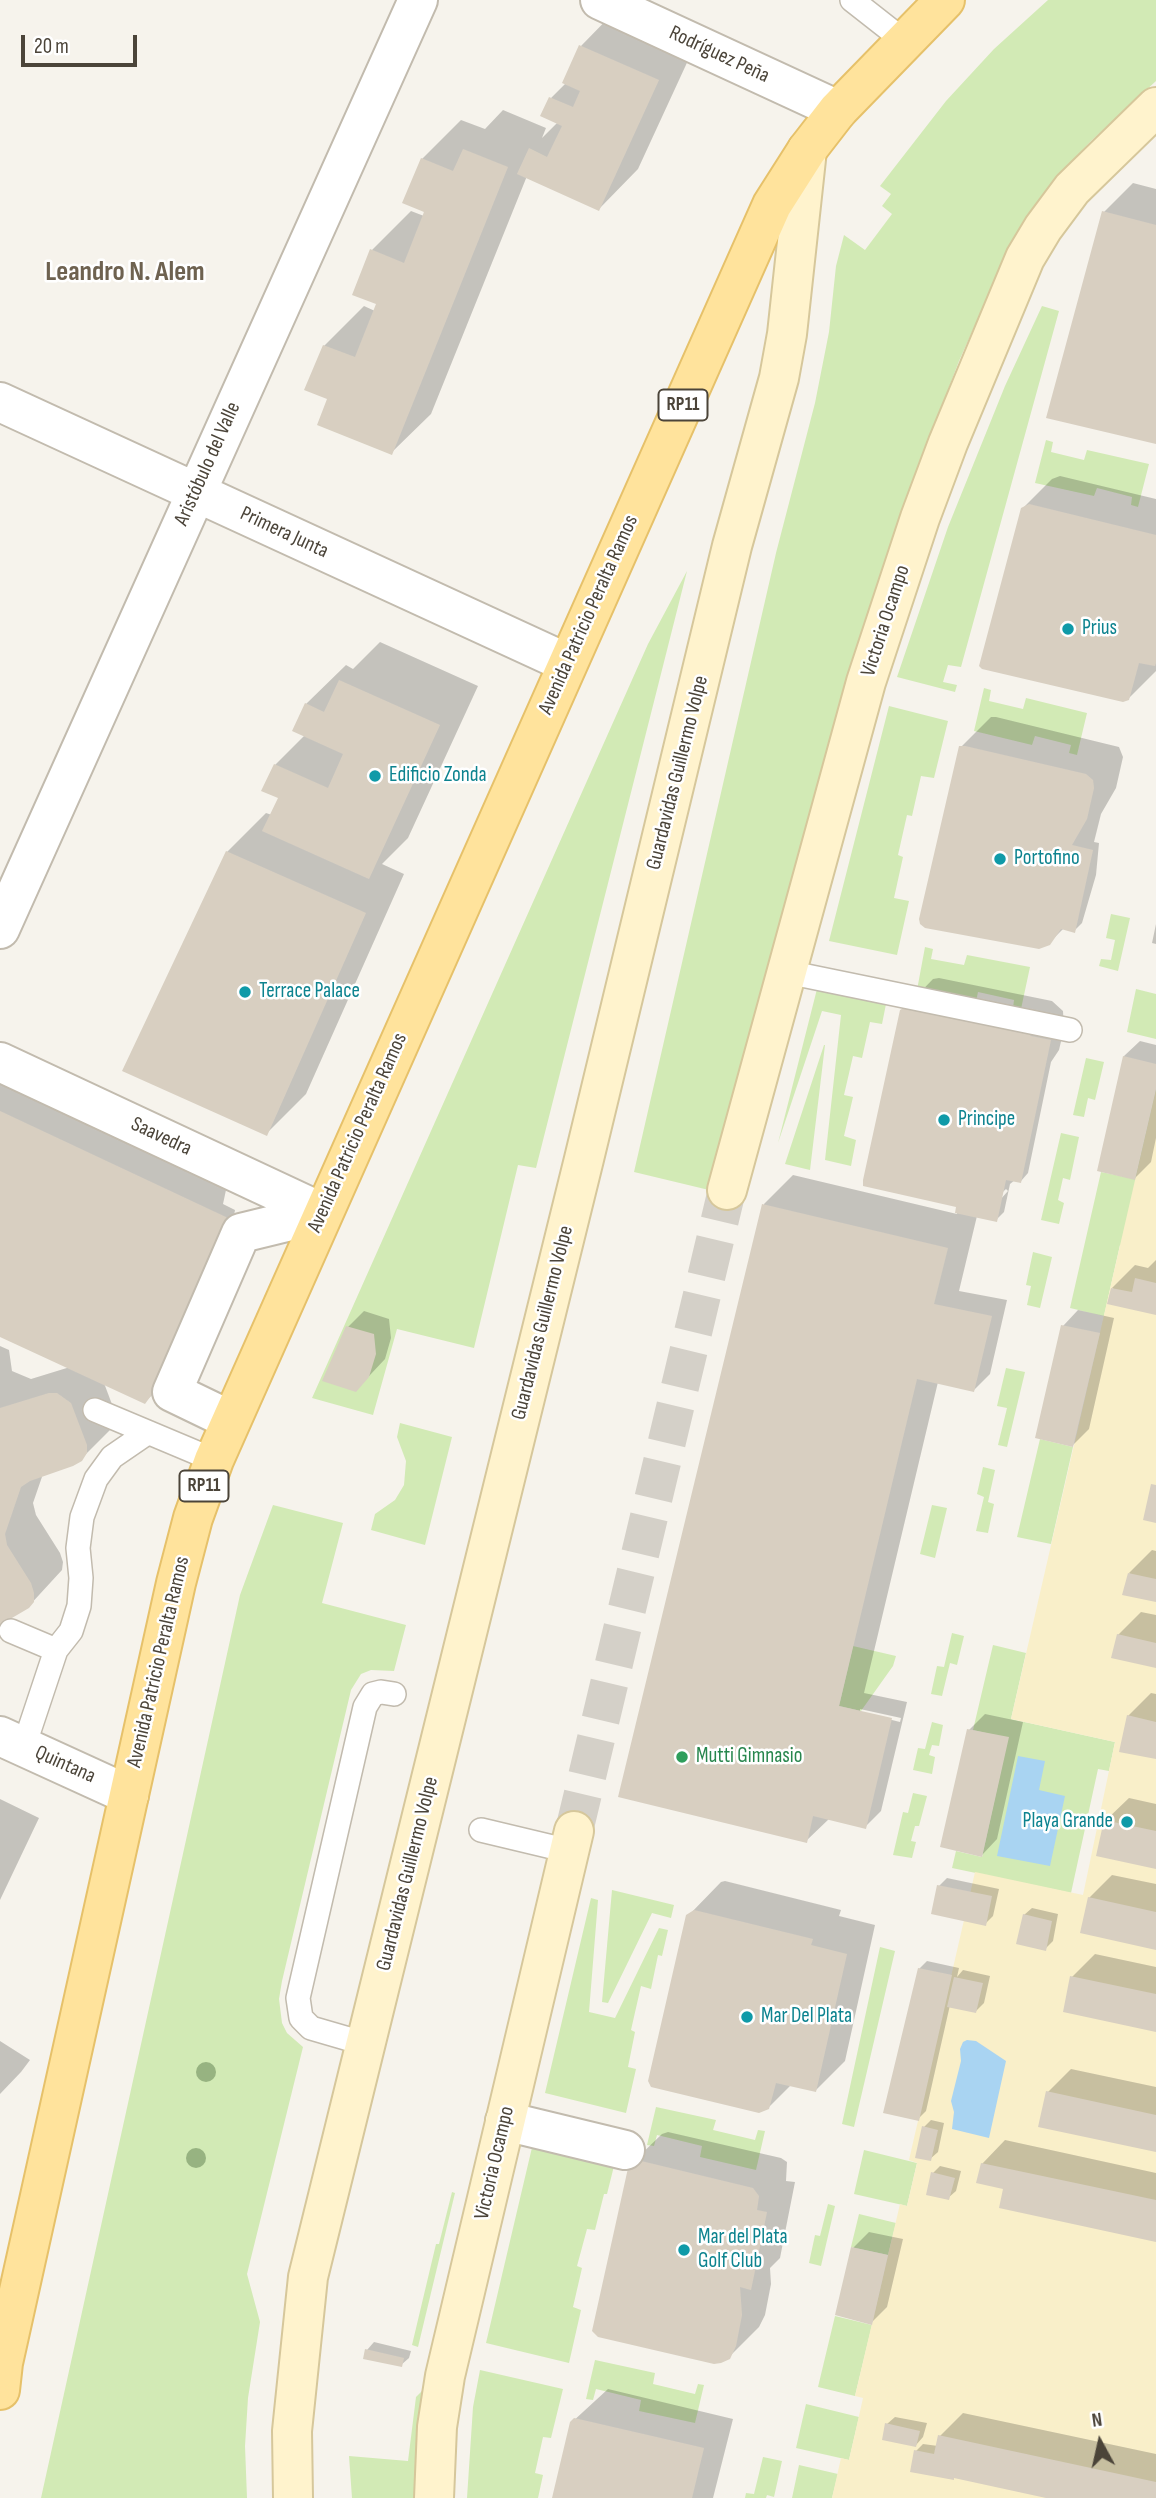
<!DOCTYPE html>
<html>
<head>
<meta charset="utf-8">
<style>
  body { margin:0 }
  #map { position:relative; width:1156px; height:2498px; overflow:hidden; background:#f6f3ec; font-family:"Sofia Sans Condensed",sans-serif }
  canvas { display:block }
  .north { position:absolute; left:1065px; top:2407px; width:70px; height:70px; -webkit-text-stroke:5px #fff; paint-order:stroke; rotate:352deg; font-size:19px; font-weight:700; line-height:28px; text-align:center; color:#4b4439 }
  .north::after { content:''; display:block; margin:auto; width:24px; height:32px; background:#4b4439; clip-path:polygon(50% 0,100% 100%,50% 72%,0 100%) }
  .scale { position:absolute; left:21px; top:35px; width:116px; height:32px; box-sizing:border-box; border:4px solid #4b4439; border-top:0; padding-left:9px; font-size:21px; line-height:24px; white-space:nowrap; color:#4b4439; -webkit-text-stroke:5px #fff; paint-order:stroke }
</style>
</head>
<body>
<div id="map">
<canvas width="1156" height="2498"></canvas>
<div class="north">N</div>
<div class="scale">20 m</div>
</div>
<script>
const ctx = document.querySelector('canvas').getContext('2d');
ctx.lineJoin = 'round';
function fillPath(path, color) { ctx.fillStyle = color; ctx.fill(path, 'evenodd'); }
const poly = rows => new Path2D(rows.map(r => 'M' + r).join(''));
function strokePath(path, color, width, dash) { ctx.strokeStyle = color; ctx.lineWidth = width; ctx.lineCap = dash ? 'butt' : 'round'; ctx.setLineDash(dash || []); ctx.stroke(path); }
function drawText(font, color, halo, rows, align = 'center') {
  ctx.font = font + ' "Sofia Sans Condensed",sans-serif'; ctx.lineWidth = 5; ctx.setLineDash([]); ctx.textBaseline = 'middle'; ctx.strokeStyle = halo; ctx.fillStyle = color; for (const [text, x, y, turn = 0] of rows) {
    ctx.save(); ctx.translate(x, y); ctx.rotate((+turn || 0) * Math.PI / 180); ctx.textAlign = isNaN(turn) ? turn : align; if (halo) ctx.strokeText(text, 0, 0); ctx.fillText(text, 0, 0); ctx.restore();
  }
}
fillPath(poly([
  [1048,0,1156,0,1156,81,1091,141,1057,177,1038,201,1008,251,959,361,903,508,709,1190,634,1172,776,553,815,403,829,332,836,266,844,235,865,250,892,214,882,206,891,194,880,186,946,101,994,49],
  [1042,306,1059,311,961,667,948,665,943,682,957,685,955,692,897,677,948,527,1005,386],
  [1046,440,1053,442,1051,452,1084,460,1087,450,1149,464,1138,507,1131,505,1132,497,1097,488,1094,496,1035,483],
  [687,571,536,1168,518,1165,474,1348,397,1329,373,1415,312,1398,648,644],
  [984,688,991,690,989,701,1023,709,1026,698,1087,713,1077,755,1069,753,1071,745,1035,736,1032,745,974,731],
  [889,706,948,721,934,778,921,776,912,816,907,815,898,855,903,857,894,898,909,901,897,955,829,941],
  [1111,914,1130,918,1118,971,1099,966,1101,959,1111,960,1115,940,1106,938],
  [925,947,933,949,931,959,964,965,967,955,1030,967,1021,1009,1013,1008,1014,1000,978,992,976,1002,917,990],
  [817,989,886,1004,882,1024,870,1022,862,1058,853,1056,844,1095,853,1097,844,1136,856,1140,851,1166,825,1160,841,1015,822,1011,778,1143],
  [1136,989,1156,994,1156,1039,1127,1032],
  [824,1045,825,1045,810,1170,785,1164],
  [1086,1058,1104,1062,1095,1100,1088,1098,1084,1117,1073,1115],
  [1156,1090,1156,1252,1120,1245,1104,1316,1070,1308,1101,1172,1135,1179],
  [1061,1133,1079,1137,1070,1180,1063,1178,1058,1200,1064,1203,1059,1224,1041,1220],
  [1033,1252,1052,1257,1040,1308,1027,1305,1031,1286,1026,1285],
  [1006,1368,1025,1372,1007,1447,998,1445,1007,1408,997,1406],
  [400,1423,452,1437,425,1545,371,1530,375,1514,395,1500,404,1485,406,1461,397,1437],
  [1040,1439,1073,1447,1051,1544,1017,1537],
  [983,1467,995,1470,988,1502,994,1504,988,1533,976,1531,984,1497,977,1494],
  [273,1505,343,1523,322,1603,406,1625,394,1671,371,1670,361,1674,351,1690,282,1981,279,1999,282,2023,287,2033,303,2047,247,2274,260,2322,248,2398,245,2446,247,2498,41,2498,240,1595],
  [932,1505,947,1508,935,1558,920,1554],
  [952,1633,964,1636,957,1665,950,1663,942,1696,931,1694,937,1666,944,1667],
  [993,1645,1026,1653,1011,1719,1115,1742,1109,1771,1098,1769,1071,1893,952,1868,956,1851,982,1857,1008,1738,973,1730],
  [853,1646,896,1656,893,1666,861,1711,839,1706],
  [932,1722,943,1725,939,1746,932,1745,929,1755,935,1757,932,1774,913,1770,918,1748,925,1749],
  [913,1793,927,1796,919,1826,915,1826,911,1841,916,1842,912,1858,893,1855,903,1812,908,1813],
  [612,1890,674,1905,671,1918,652,1913,608,2003,602,2002],
  [591,1898,598,1900,589,2012,615,2018,659,1928,668,1930,662,1956,658,1955,651,1989,641,1986,631,2030,635,2032,628,2067,636,2069,626,2113,545,2093],
  [880,1947,895,1951,854,2127,842,2124],
  [656,2107,716,2120,713,2130,755,2140,758,2130,765,2131,756,2170,700,2157,702,2146,657,2135,654,2146,647,2145],
  [534,2139,616,2158,607,2194,604,2194,595,2230,587,2229,577,2266,582,2268,573,2307,581,2310,569,2363,486,2343],
  [864,2150,917,2163,907,2206,854,2194],
  [452,2192,455,2193,418,2347,412,2345,436,2244,439,2244],
  [828,2204,835,2206,821,2266,809,2263,815,2235,820,2236],
  [859,2214,896,2223,888,2255,851,2247],
  [835,2316,872,2325,855,2396,818,2387],
  [595,2360,655,2373,653,2384,695,2394,698,2384,704,2385,695,2423,639,2411,641,2400,596,2389,593,2400,586,2399],
  [480,2370,563,2389,551,2438,543,2437,535,2473,543,2475,538,2498,467,2498,473,2407],
  [424,2389,416,2498,352,2498,349,2456,408,2461,416,2397],
  [806,2404,859,2417,849,2460,796,2448],
  [763,2457,782,2461,774,2497,767,2495,766,2498,745,2498,746,2493,754,2494],
  [799,2465,838,2474,832,2498,792,2498]
]), '#d2eab5');
fillPath(poly([
  [1156,1089,1156,2498,832,2498,841,2458,849,2460,861,2407,863,2398,855,2396,900,2204,907,2206,917,2163,909,2160,975,1872,1083,1895,1115,1742,1011,1719]
]), '#f9efc9');
fillPath(poly([
  [1018,1756,1045,1761,1039,1790,1065,1796,1050,1866,997,1856],
  [967,2040,976,2041,1006,2061,989,2138,952,2129,954,2112,951,2101,961,2061,960,2049,963,2042]
]), '#a9d4f2');
fillPath(poly([
  [620,6,697,41,638,169,599,209,527,176,431,414,391,453,330,398,324,346,364,306,375,311,378,303,372,250,411,211,424,216,422,159,461,120,485,129,503,110,546,128,542,138,557,123,551,98,566,83,581,46],
  [1133,183,1156,189,1156,442,1104,212],
  [1060,476,1156,499,1156,671,1128,699,1022,509,1052,479],
  [380,642,478,686,408,838,382,864,404,874,306,1094,266,1134,227,852,266,813,272,815,280,797,264,790,275,765,305,735,306,704,346,665,353,669],
  [991,717,996,717,1119,747,1123,757,1116,788,1101,814,1094,842,1099,843,1096,875,1082,923,1074,931,1064,928,1049,943,961,747],
  [1156,924,1156,944,1152,943],
  [939,978,1052,1001,1063,1011,1064,1029,1059,1050,1051,1062,1028,1173,1021,1181,1015,1180,1010,1184,1004,1212,996,1220,977,1216,959,1291,1007,1300,990,1374,974,1390,938,1382,864,1693,907,1702,881,1811,865,1827,830,1818,806,1841,764,1204,793,1175,957,1214,958,1206,904,1009,933,979],
  [1006,1189,1008,1191,999,1201,988,1206],
  [860,1709,901,1718,900,1722,860,1712],
  [1140,1041,1156,1045,1156,1138,1151,1162,1135,1178,1124,1056],
  [0,1068,212,1166,205,1180,226,1190,223,1204,235,1210,229,1245,181,1355,153,1394,145,1402,104,1383,116,1415,111,1429,81,1459,43,1474,33,1503,36,1515,60,1553,63,1562,62,1570,28,1607,0,1623,0,1346,9,1350,12,1371,31,1379,70,1367,0,1335],
  [1156,1260,1156,1314,1112,1288,1135,1265,1148,1268],
  [1078,1310,1114,1318,1089,1429,1073,1445,1063,1326],
  [364,1311,389,1319,391,1338,385,1359,356,1390,348,1327],
  [1152,1550,1156,1551,1156,1600,1129,1573],
  [1141,1612,1156,1615,1156,1667,1118,1635],
  [1151,1693,1156,1694,1156,1758,1128,1716],
  [985,1714,1023,1722,997,1839,982,1855,969,1730],
  [1129,1798,1156,1804,1156,1867,1105,1821],
  [0,1799,39,1818,0,1900],
  [1112,1875,1156,1884,1156,1948,1089,1898],
  [947,1878,999,1889,993,1916,985,1924,939,1886],
  [725,1881,841,1910,839,1916,875,1925,845,2061,815,2091,791,2085,768,2108,688,1916,721,1882],
  [1032,1908,1058,1914,1053,1941,1045,1949,1024,1915],
  [1095,1954,1156,1967,1156,2030,1072,1977],
  [927,1961,959,1968,957,1977,963,1970,990,1976,984,2003,976,2011,950,2005,926,2111,918,2119,919,1969],
  [0,2041,30,2060,21,2072,0,2094],
  [1071,2069,1156,2087,1156,2151,1048,2092],
  [931,2120,944,2123,938,2152,930,2159,924,2127],
  [668,2132,781,2158,787,2162,786,2181,795,2182,780,2258,770,2268,771,2284,765,2315,759,2327,729,2357,632,2163,662,2134],
  [1005,2140,1156,2173,1156,2240,1005,2187,982,2164],
  [940,2166,961,2171,956,2191,948,2198,933,2173],
  [869,2232,903,2239,887,2307,871,2323,853,2248],
  [374,2342,411,2351,409,2358,401,2365,367,2350],
  [608,2389,733,2419,713,2498,554,2498,571,2423],
  [963,2413,1156,2454,1156,2498,1055,2498,916,2451,923,2444,938,2446,940,2436],
  [895,2417,927,2423,923,2437,916,2445,887,2424]
]), '#0003');
fillPath(poly([
  [579,45,659,80,599,211,517,174,529,148,547,157,562,126,540,116,549,97,573,107,580,91,562,83],
  [463,149,508,167,392,455,317,425,327,399,304,390,323,345,355,357,376,304,352,295,370,249,404,263,424,212,402,203,421,158,453,171],
  [1102,211,1156,225,1156,444,1046,418],
  [1029,504,1156,535,1156,663,1155,666,1139,663,1129,700,1123,702,982,669,979,666,1021,508],
  [339,680,440,725,369,879,262,831,278,798,261,791,274,764,328,788,343,754,292,731,305,703,324,712],
  [959,746,965,746,1086,774,1093,780,1094,788,1087,819,1072,845,1093,850,1075,933,1061,929,1050,945,1039,949,925,928,920,924,919,919],
  [226,851,366,913,267,1136,122,1071],
  [905,1007,1027,1032,1031,1036,1051,1040,1021,1183,1006,1180,997,1222,955,1213,956,1207,863,1186,863,1180,900,1010],
  [1123,1056,1156,1064,1156,1089,1135,1180,1097,1171],
  [0,1111,228,1218,222,1254,174,1364,145,1404,0,1337],
  [762,1204,948,1248,934,1304,992,1316,974,1392,917,1379,839,1706,892,1718,866,1829,813,1816,807,1843,618,1797],
  [1135,1278,1156,1283,1156,1315,1107,1304,1111,1288,1132,1292],
  [1061,1325,1100,1333,1073,1447,1035,1438],
  [346,1326,374,1334,376,1354,369,1377,356,1392,322,1381],
  [49,1393,57,1393,71,1403,87,1445,87,1453,82,1461,73,1466,30,1481,21,1487,5,1534,7,1545,31,1583,34,1593,34,1602,29,1608,0,1625,0,1408],
  [1151,1484,1156,1485,1156,1523,1143,1520],
  [1128,1573,1156,1579,1156,1602,1122,1595],
  [1117,1634,1156,1643,1156,1668,1111,1658],
  [1127,1715,1156,1722,1156,1759,1119,1752],
  [967,1729,1009,1737,982,1857,940,1847],
  [1104,1820,1156,1831,1156,1869,1096,1856],
  [937,1885,992,1896,986,1926,931,1914],
  [1088,1897,1156,1912,1156,1950,1080,1933],
  [694,1910,813,1939,811,1945,847,1954,816,2092,776,2083,769,2109,759,2113,651,2087,648,2081,686,1915],
  [1023,1914,1052,1921,1046,1951,1016,1944],
  [918,1968,952,1975,919,2121,883,2113],
  [1070,1976,1156,1994,1156,2032,1063,2012],
  [954,1977,983,1983,976,2013,947,2007],
  [1046,2091,1156,2115,1156,2152,1038,2127],
  [922,2126,938,2130,931,2161,915,2158],
  [637,2160,753,2188,759,2196,757,2210,767,2212,751,2290,740,2287,742,2315,736,2346,730,2359,721,2363,714,2364,598,2337,592,2331,628,2168],
  [981,2163,1156,2200,1156,2242,999,2208,1003,2189,976,2183],
  [931,2172,955,2178,949,2200,926,2195],
  [851,2247,888,2255,872,2325,835,2315],
  [365,2349,404,2358,402,2367,363,2359],
  [574,2418,704,2448,692,2498,552,2498,570,2422],
  [885,2423,920,2431,916,2447,882,2440],
  [938,2435,1156,2482,1156,2498,1046,2498,954,2478,954,2480,910,2472,914,2450,934,2454]
]), '#d8cfc1');
strokePath(poly([
  [574,1831,727,1190]
]), '#d4d0c8', 38, [38, 19]);
const lane = poly([
  [852,0,903,40],
  [787,972,1070,1030],
  [95,1410,214,1460],
  [11,1631,56,1650],
  [24,1746,56,1650,71,1631,79,1606,81,1578,78,1548,82,1517,96,1479,112,1457,147,1433],
  [481,1830,569,1851],
  [366,2044,311,2028,301,2018,298,1998,365,1707,373,1694,381,1692,394,1694]
]);
const street = poly([
  [600,0,838,110],
  [0,402,567,663],
  [0,929,418,0],
  [0,1062,323,1213],
  [230,1420,172,1392,241,1233,323,1213],
  [0,1736,129,1795],
  [505,2121,625,2150]
]);
const secondary = poly([
  [727,1190,866,682,920,518,948,443,1025,258,1043,228,1072,189,1156,107],
  [293,2498,292,2431,308,2277,584,1159,732,546,779,378,787,334,807,150],
  [434,2498,437,2427,445,2376,574,1831]
]);
const primary = poly([
  [0,2390,3,2363,176,1583,193,1518,214,1460,772,205,807,150,838,110,945,0]
]);
strokePath(lane, '#c2bbae', 26);
strokePath(street, '#c2bbae', 42);
strokePath(secondary, '#d6c79b', 42);
strokePath(primary, '#e6c16a', 42);
strokePath(lane, '#fff', 23);
strokePath(street, '#fff', 38);
strokePath(secondary, '#fff3cd', 38);
strokePath(primary, '#ffe39c', 38);
ctx.fillStyle = '#97b381';
for (const [x, y] of [
  [206,2072],
  [196,2158]
]) { ctx.beginPath(); ctx.arc(x, y, 10, 0, 2 * Math.PI); ctx.fill(); }
for (const [x, y, r, color] of [
  [1068,629,7,"#0f9aa8"],
  [375,776,7,"#0f9aa8"],
  [1000,859,7,"#0f9aa8"],
  [245,992,7,"#0f9aa8"],
  [944,1120,7,"#0f9aa8"],
  [682,1757,7,"#2e9e5b"],
  [1127,1822,7,"#0f9aa8"],
  [747,2017,7,"#0f9aa8"],
  [684,2250,7,"#0f9aa8"]
]) { const dot = new Path2D(); dot.arc(x, y, r, 0, 2 * Math.PI); ctx.fillStyle = color; ctx.fill(dot); strokePath(dot, '#fff', 2.5); }
for (const [x, y, w] of [
  [683,405,49],
  [204,1486,49]
]) { const box = new Path2D(); box.roundRect(x - w / 2, y - 15.5, w, 31, 5); ctx.fillStyle = '#fff'; ctx.fill(box); strokePath(box, '#4b4439', 2); }
drawText('bold 19px', '#4b4439', null, [
  ["RP11",683,405],
  ["RP11",204,1486]
]);
drawText('21px', '#4b4439', '#fff', [
  ["Rodríguez Peña",719,55,25],
  ["Aristóbulo del Valle",208,464,-66],
  ["Primera Junta",284,533,25],
  ["Avenida Patricio Peralta Ramos",589,615,-66],
  ["Victoria Ocampo",886,621,-72],
  ["Guardavidas Guillermo Volpe",678,773,-76],
  ["Avenida Patricio Peralta Ramos",358,1133,-66],
  ["Saavedra",161,1137,25],
  ["Guardavidas Guillermo Volpe",543,1323,-76],
  ["Avenida Patricio Peralta Ramos",159,1662,-77],
  ["Quintana",65,1765,24],
  ["Guardavidas Guillermo Volpe",408,1874,-76],
  ["Victoria Ocampo",495,2163,-77]
]);
drawText('21px', '#0d838f', '#fff', [
  ["Prius",1082,629],
  ["Edificio Zonda",389,776],
  ["Portofino",1014,859],
  ["Terrace Palace",259,992],
  ["Principe",958,1120],
  ["Playa Grande",1113,1822,"right"],
  ["Mar Del Plata",761,2017],
  ["Mar del Plata",698,2238],
  ["Golf Club",698,2262]
], 'left');
drawText('21px', '#27864d', '#fff', [
  ["Mutti Gimnasio",696,1757]
], 'left');
drawText('bold 28px', '#6e6250', '#fff', [
  ["Leandro N. Alem",125,273]
]);
</script>
</body>
</html>
